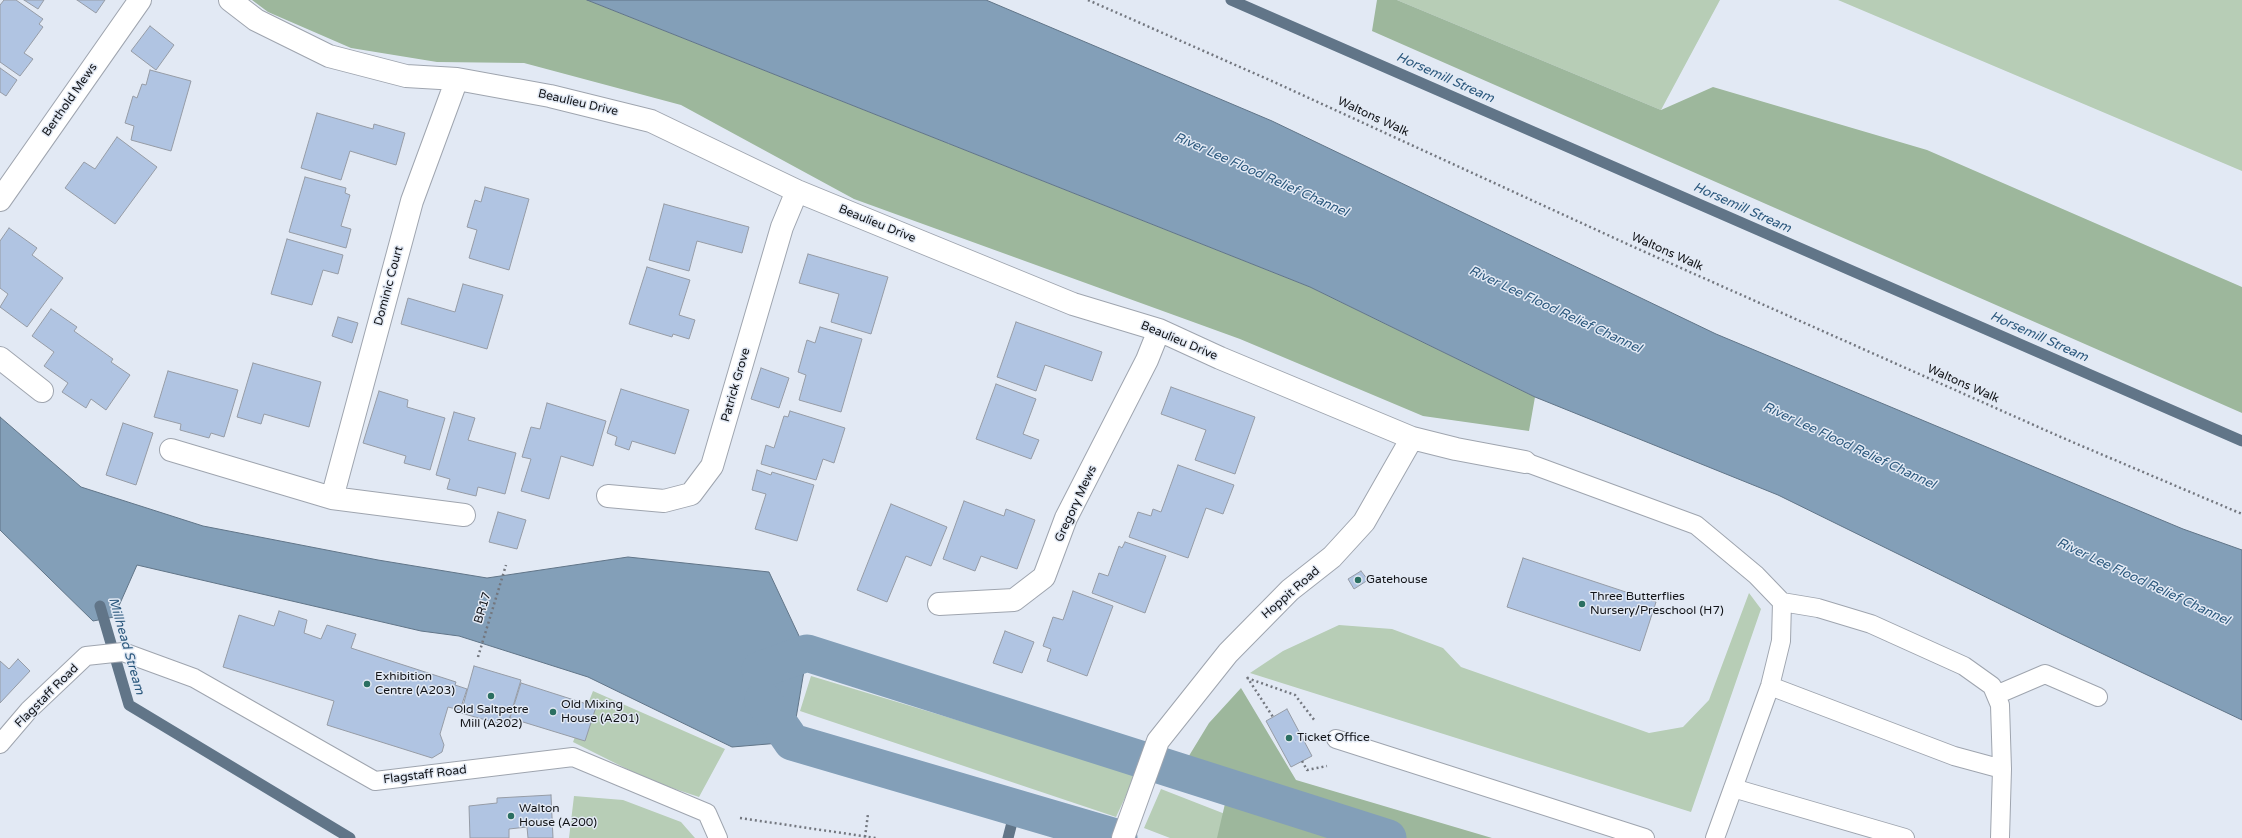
<!DOCTYPE html>
<html>
<head>
<meta charset="utf-8">
<style>
  body { margin:0 }
  canvas { display:block; background:#e2e9f4 }
</style>
</head>
<body>
<canvas width="2242" height="838"></canvas>
<script>
const ctx = document.querySelector('canvas').getContext('2d');
ctx.lineJoin = 'round';
function fillPath(path, color) { ctx.fillStyle = color; ctx.fill(path, 'evenodd'); }
const poly = rows => new Path2D(rows.map(r => 'M' + r).join(''));
function strokePath(path, color, width, dash) { ctx.strokeStyle = color; ctx.lineWidth = width; ctx.lineCap = dash ? 'butt' : 'round'; ctx.setLineDash(dash || []); ctx.stroke(path); }
function drawText(font, color, halo, rows, align = 'center') {
  ctx.font = font + ' "Varela Round",sans-serif'; ctx.lineWidth = 3; ctx.setLineDash([]); ctx.textBaseline = 'middle'; ctx.strokeStyle = halo; ctx.fillStyle = color; for (const [text, x, y, turn = 0] of rows) {
    ctx.save(); ctx.translate(x, y); ctx.rotate((+turn || 0) * Math.PI / 180); ctx.textAlign = isNaN(turn) ? turn : align; if (halo) ctx.strokeText(text, 0, 0); ctx.fillText(text, 0, 0); ctx.restore();
  }
}
fillPath(poly([
  [1397,0,1720,0,1661,110],
  [1838,0,2242,0,2242,171],
  [1749,593,1761,609,1691,812,1250,673,1283,651,1339,625,1392,629,1443,648,1461,667,1649,733,1683,727,1709,700],
  [811,676,1136,774,1116,817,800,711],
  [593,691,725,749,699,797,651,781,573,742],
  [1161,789,1284,837,1284,838,1170,838,1144,828],
  [574,796,623,800,681,822,695,838,569,838]
]), '#b7cdb6');
fillPath(poly([
  [252,0,587,0,1310,287,1535,397,1529,431,1423,416,1240,339,854,199,681,105,524,63,437,62,351,48,268,12],
  [1377,0,1397,0,1661,110,1713,87,1927,150,2242,287,2242,413,1372,31],
  [1241,688,1296,780,1492,838,1217,838,1231,778,1184,764,1209,723]
]), '#9db79c');
const water = poly([
  [587,0,986,0,1272,121,1716,334,2183,529,2242,550,2242,720,2063,635,1778,495,1535,397,1310,287,587,0],
  [0,417,81,487,203,526,378,560,487,578,628,557,769,572,807,653,792,742,732,747,588,677,459,636,421,631,137,565,114,617,93,621,0,530,0,417]
]);
fillPath(water, '#839fb8');
strokePath(water, '#617588', 1);
strokePath(poly([
  [1231,0,2242,441],
  [100,606,129,705,350,838],
  [1008,838,1016,807]
]), '#617588', 11);
strokePath(poly([
  [760,670,807,653,1388,838],
  [763,700,792,742,1119,838]
]), '#839fb8', 37);
const building = poly([
  [4,0,16,0,43,19,39,24,43,27,24,53,33,59,20,76,0,62,0,5,4,0],
  [24,0,44,0,38,9,24,0],
  [77,0,105,0,96,13,77,0],
  [150,26,174,45,156,70,131,51,150,26],
  [0,68,17,80,6,96,0,92,0,68],
  [150,70,191,81,171,151,131,140,134,126,125,123,133,96,137,98,142,84,146,85,150,70],
  [317,113,373,129,374,124,405,133,396,165,350,151,341,180,301,168,317,113],
  [117,137,157,167,115,224,65,188,84,162,95,169,117,137],
  [305,177,346,188,345,193,350,195,341,226,351,229,346,248,289,232,305,177],
  [485,187,529,199,509,270,469,258,477,230,467,227,475,200,481,202,485,187],
  [664,204,749,227,742,253,697,241,689,271,649,260,664,204],
  [9,228,37,248,32,255,63,278,27,327,0,307,8,294,0,288,0,241,9,228],
  [287,239,343,255,338,274,323,270,312,305,271,294,287,239],
  [808,254,888,277,871,334,831,322,839,294,799,283,808,254],
  [647,267,690,280,679,315,695,320,689,339,673,334,672,337,629,324,647,267],
  [463,284,503,295,487,349,401,324,408,298,455,312,463,284],
  [51,309,77,327,74,331,113,359,111,362,130,375,106,410,91,399,86,408,62,392,68,383,44,366,54,352,32,336,51,309],
  [338,317,358,323,352,343,332,336,338,317],
  [1016,322,1102,352,1092,381,1045,365,1036,391,997,377,1016,322],
  [820,327,862,339,841,412,799,400,806,375,798,372,807,340,815,343,820,327],
  [253,363,321,382,309,427,264,414,261,424,237,417,253,363],
  [761,368,789,378,779,408,751,399,761,368],
  [168,371,238,390,224,437,211,433,209,438,180,430,181,424,154,417,168,371],
  [996,384,1036,399,1023,434,1039,440,1031,459,976,439,996,384],
  [1171,387,1255,417,1235,474,1195,460,1206,430,1161,414,1171,387],
  [621,389,689,410,675,454,632,441,629,450,615,445,617,437,607,433,621,389],
  [379,391,408,400,407,407,445,418,430,470,404,463,406,456,363,443,379,391],
  [547,403,606,421,593,466,561,456,549,499,521,491,531,459,522,457,531,427,540,429,547,403],
  [790,411,845,428,834,463,823,459,816,480,761,464,766,445,774,448,784,416,788,417,790,411],
  [454,412,475,418,468,440,516,453,505,494,478,487,476,496,447,489,450,479,436,475,454,412],
  [123,423,153,433,136,485,106,475,123,423],
  [1178,465,1234,485,1223,514,1206,508,1188,558,1129,537,1138,512,1151,516,1153,509,1161,512,1178,465],
  [757,470,771,475,772,472,814,485,797,541,755,529,766,494,752,490,757,470],
  [964,501,1004,516,1006,509,1035,520,1017,569,981,556,975,571,943,559,964,501],
  [891,504,947,527,931,566,906,556,887,602,857,590,891,504],
  [498,512,526,520,517,549,489,542,498,512],
  [1125,542,1166,556,1145,613,1092,593,1099,573,1108,576,1119,546,1122,548,1125,542],
  [1523,558,1656,602,1640,651,1507,607,1523,558],
  [1361,571,1368,580,1354,589,1348,579,1361,571],
  [1073,591,1113,606,1087,676,1047,661,1051,649,1043,646,1053,617,1063,620,1073,591],
  [279,611,307,620,304,633,321,639,327,625,356,634,351,648,456,682,455,685,467,689,460,710,448,707,440,734,444,745,442,752,432,758,327,725,334,701,223,667,239,615,274,626,279,611],
  [1005,631,1034,642,1022,673,993,663,1005,631],
  [18,659,30,671,0,703,0,661,9,669,18,659],
  [474,666,521,680,507,726,461,713,474,666],
  [521,683,596,707,585,741,510,718,521,683],
  [1287,709,1312,756,1291,767,1266,721,1287,709],
  [551,795,553,838,528,838,527,827,509,829,509,838,470,838,469,806,497,803,497,798,551,795]
]);
fillPath(building, '#b0c4e2');
strokePath(building, '#969ca6', 1);
const service = poly([
  [1525,462,1696,525,1756,575,1782,602,1781,641,1770,686,1715,838],
  [1770,686,1954,756,2002,769,2000,705,1992,686,1964,666,1871,624,1818,608,1782,602],
  [1996,695,2045,674,2098,697],
  [1336,739,1645,838],
  [0,744,29,710,86,656,123,652,194,678,375,781,573,757,707,813,718,838],
  [1733,788,1905,838],
  [2000,838,2002,769]
]);
const minor = poly([
  [230,0,256,20,329,56,406,76,457,79,550,96,651,121,797,191,1073,304,1159,330,1220,358,1412,438,1456,449,1525,462],
  [0,200,140,0],
  [0,358,42,391],
  [171,450,332,498,464,515],
  [608,496,664,501,691,494,712,466,782,227,797,191],
  [332,498,412,201,457,79],
  [939,604,1014,600,1044,577,1066,518,1147,360,1159,330],
  [1123,838,1158,741,1228,653,1290,590,1332,557,1364,522,1412,438]
]);
strokePath(service, '#9fa5af', 20);
strokePath(minor, '#9fa5af', 24);
strokePath(poly([
  [1088,0,1274,82,1636,248,2063,438,2242,514],
  [478,657,506,565],
  [1247,677,1273,717],
  [1247,678,1295,695,1315,721],
  [1302,761,1307,770,1327,766],
  [740,818,876,838],
  [865,837,868,814]
]), '#73777f', 2.5, [2, 3]);
strokePath(service, '#fff', 18);
strokePath(minor, '#fff', 22);
for (const [x, y, r, color] of [
  [1358,580,4,"#2b6f61"],
  [1582,604,4,"#2b6f61"],
  [367,684,4,"#2b6f61"],
  [491,696,4,"#2b6f61"],
  [553,712,4,"#2b6f61"],
  [1289,738,4,"#2b6f61"],
  [511,816,4,"#2b6f61"]
]) { const dot = new Path2D(); dot.arc(x, y, r, 0, 2 * Math.PI); ctx.fillStyle = color; ctx.fill(dot); strokePath(dot, '#e2e9f4', 1.5); }
drawText('12px', '#111317', '#e2e9f4', [
  ["Berthold Mews",70,100,-55],
  ["Beaulieu Drive",578,103,13],
  ["Waltons Walk",1373,117,25],
  ["Beaulieu Drive",877,224,22],
  ["Waltons Walk",1667,252,24],
  ["Dominic Court",389,286,-75],
  ["Beaulieu Drive",1179,341,23],
  ["Waltons Walk",1963,384,24],
  ["Patrick Grove",736,385,-74],
  ["Gregory Mews",1076,504,-65],
  ["Hoppit Road",1291,593,-41],
  ["BR17",483,608,-73],
  ["Flagstaff Road",47,696,-45],
  ["Flagstaff Road",425,775,-7]
]);
drawText('12px', '#111317', '#e2e9f4', [
  ["Gatehouse",1366,580],
  ["Three Butterflies",1590,597],
  ["Nursery/Preschool (H7)",1590,611],
  ["Exhibition",375,677],
  ["Centre (A203)",375,691],
  ["Old Mixing",561,705],
  ["House (A201)",561,719],
  ["Old Saltpetre",491,710,"center"],
  ["Mill (A202)",491,724,"center"],
  ["Ticket Office",1297,738],
  ["Walton",519,809],
  ["House (A200)",519,823]
], 'left');
drawText('italic 13px', '#2b587d', '#e2e9f4', [
  ["Horsemill Stream",1445,78,24],
  ["River Lee Flood Relief Channel",1261,175,24],
  ["Horsemill Stream",1742,208,24],
  ["River Lee Flood Relief Channel",1555,310,25],
  ["Horsemill Stream",2039,337,24],
  ["River Lee Flood Relief Channel",1849,446,25],
  ["River Lee Flood Relief Channel",2143,582,25],
  ["Millhead Stream",126,646,74]
]);
</script>
</body>
</html>
